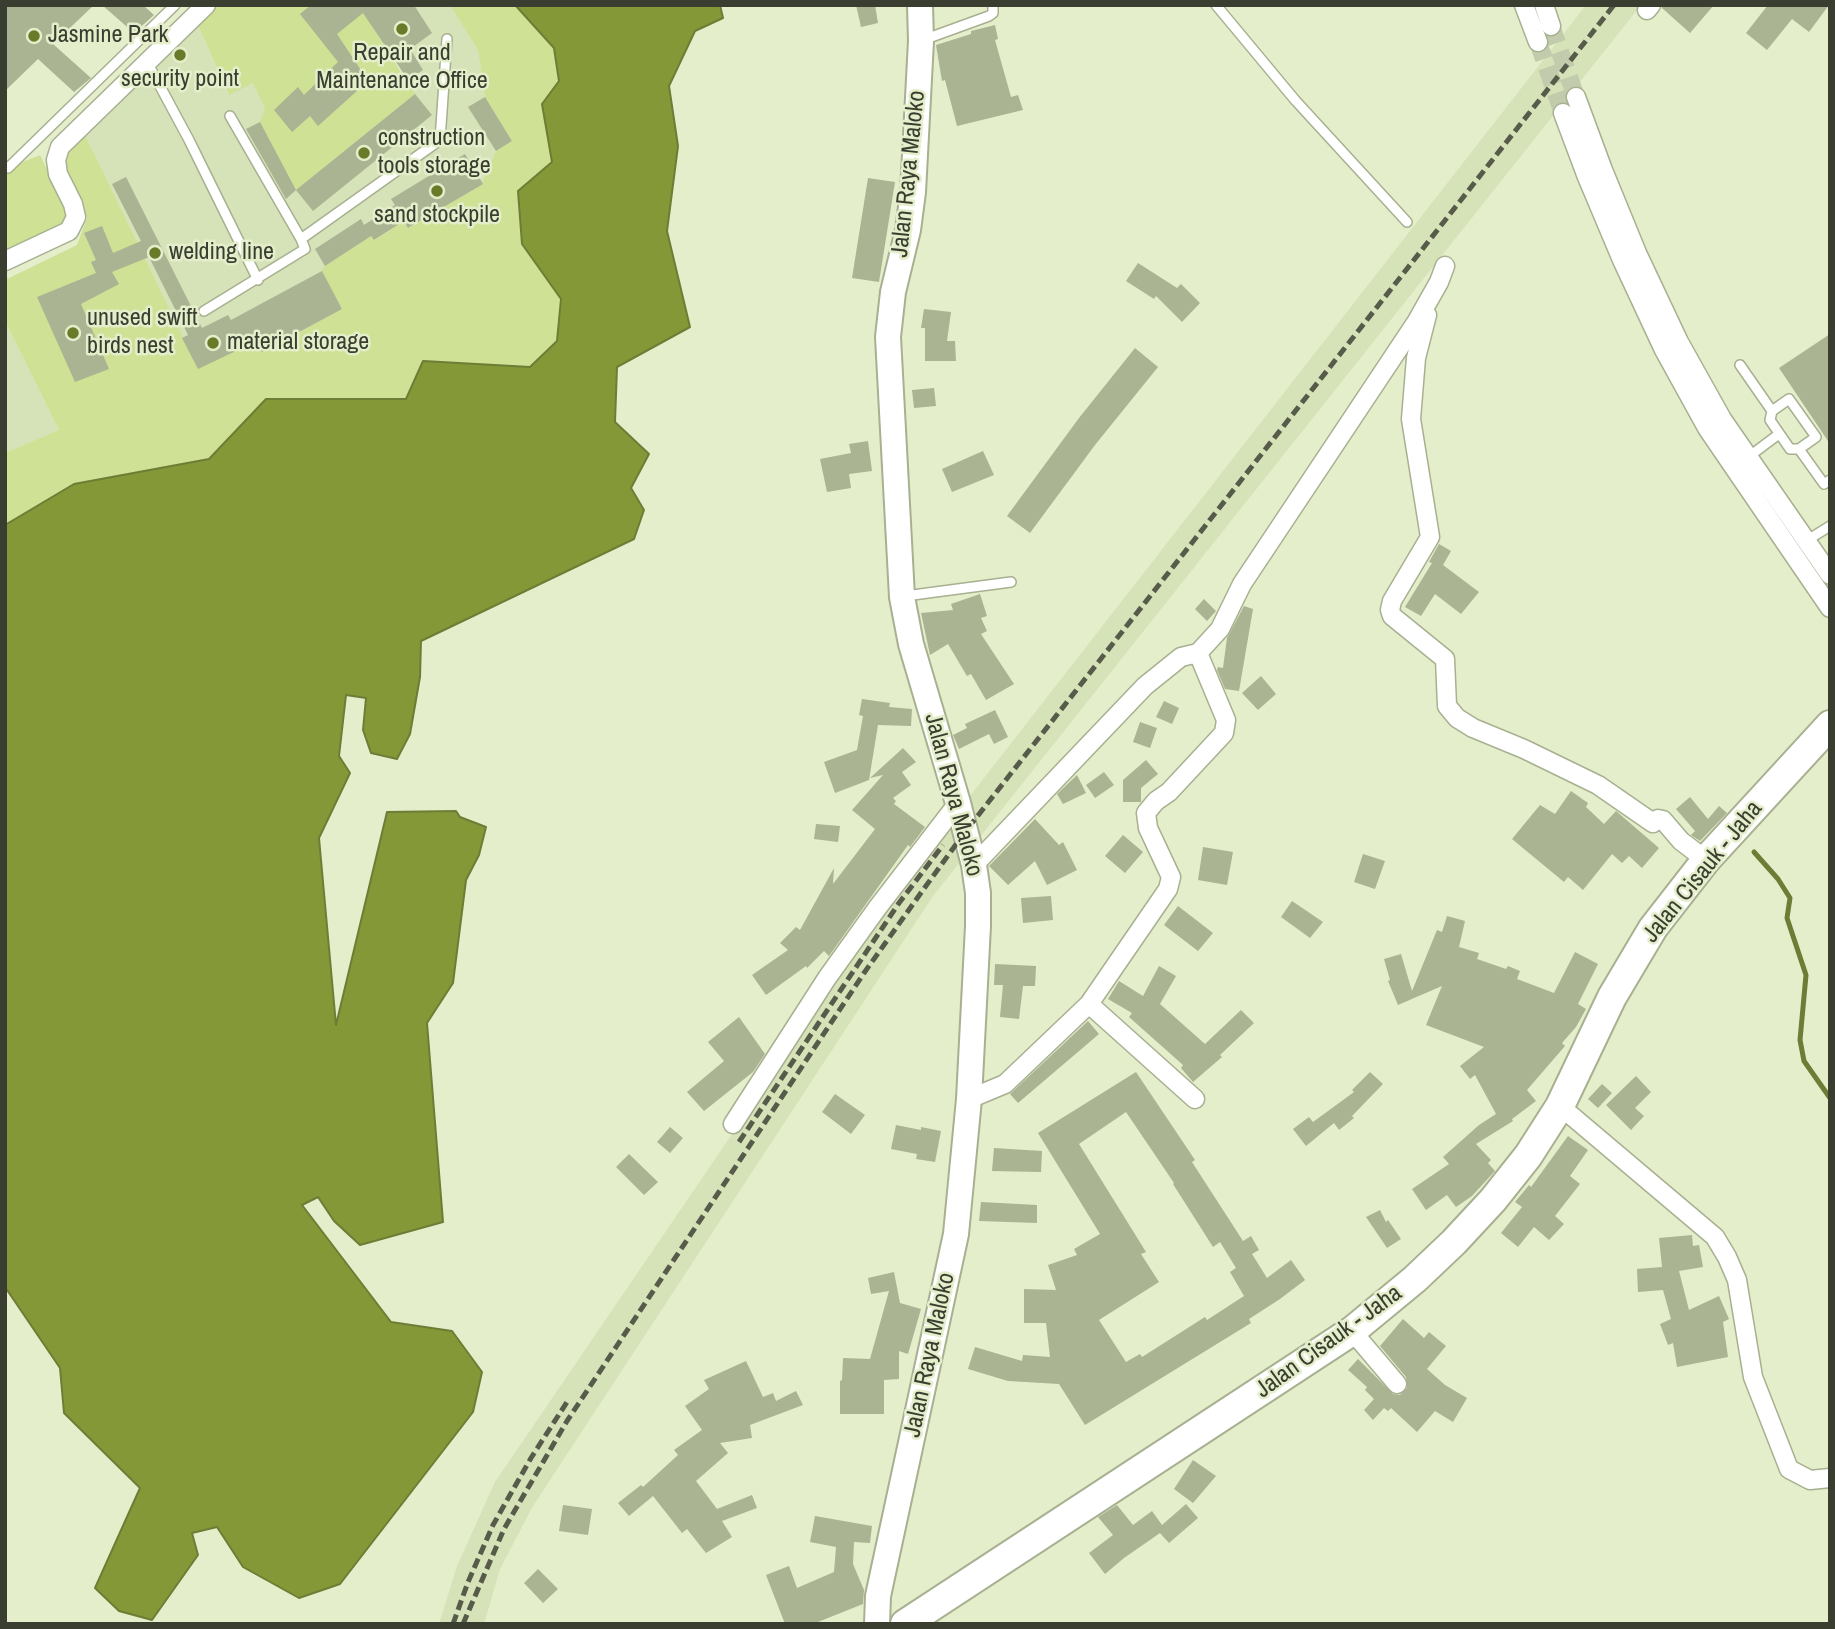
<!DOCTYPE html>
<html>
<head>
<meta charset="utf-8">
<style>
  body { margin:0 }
  #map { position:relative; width:1835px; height:1629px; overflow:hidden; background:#e4eecb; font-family:"Archivo Narrow",sans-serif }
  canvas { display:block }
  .frame { position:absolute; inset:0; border:7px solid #3a3e30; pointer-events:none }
</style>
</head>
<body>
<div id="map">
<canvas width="1835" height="1629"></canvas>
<div class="frame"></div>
</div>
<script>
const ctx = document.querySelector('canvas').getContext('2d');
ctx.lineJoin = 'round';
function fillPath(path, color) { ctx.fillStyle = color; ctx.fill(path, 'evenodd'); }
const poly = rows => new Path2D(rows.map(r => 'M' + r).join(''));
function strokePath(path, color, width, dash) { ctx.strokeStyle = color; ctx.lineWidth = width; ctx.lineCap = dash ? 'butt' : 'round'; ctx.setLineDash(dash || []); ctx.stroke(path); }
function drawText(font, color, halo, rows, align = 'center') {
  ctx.font = font + ' "Archivo Narrow",sans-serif'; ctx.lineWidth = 5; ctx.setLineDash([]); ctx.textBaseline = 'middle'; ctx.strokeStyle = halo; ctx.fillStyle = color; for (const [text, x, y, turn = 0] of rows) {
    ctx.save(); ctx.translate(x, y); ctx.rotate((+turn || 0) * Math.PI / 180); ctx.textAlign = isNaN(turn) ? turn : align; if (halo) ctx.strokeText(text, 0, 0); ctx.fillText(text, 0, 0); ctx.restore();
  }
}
fillPath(poly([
  [401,5,450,5,478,50,485,97,512,141,496,151,483,184,408,228,404,221,374,240,342,309,262,352,198,369,83,131,197,23,228,94,253,83,265,109,414,94,408,80,371,25],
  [1586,5,1641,5,933,896,533,1506,500,1569,484,1624,439,1624,457,1566,495,1482,910,873],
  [5,321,59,430,5,453]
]), '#d6e2b8');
fillPath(poly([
  [215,5,401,5,371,25,415,94,296,190,260,122,265,109,253,83,229,95,197,23],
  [450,5,517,5,555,48,559,81,542,104,552,162,522,244,561,299,557,341,530,368,423,361,407,399,266,399,209,459,74,484,5,525,5,453,59,430,5,321,5,280,77,245,87,218,66,168,65,151,83,131,198,368,251,331,263,352,342,309,322,271,325,266,371,236,375,240,404,221,409,228,482,184,496,151,512,141,485,97,478,50],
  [40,155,69,215,65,226,5,253,5,169]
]), '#cee194');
const water = poly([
  [720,5,723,18,695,31,669,86,678,146,667,231,690,327,617,367,615,422,649,454,631,488,644,510,634,539,421,641,420,677,410,734,397,759,371,753,363,730,366,698,346,695,339,756,350,773,319,838,336,1025,387,812,456,811,460,817,486,827,479,855,466,880,453,983,427,1023,443,1222,360,1245,334,1221,318,1197,302,1205,391,1322,452,1331,482,1372,473,1412,340,1584,299,1598,243,1567,217,1527,192,1533,198,1555,152,1620,119,1611,95,1588,140,1488,64,1413,60,1368,5,1287,5,525,74,484,209,459,266,399,406,399,423,361,530,367,557,341,561,299,522,244,518,191,552,162,542,104,559,81,554,48,516,6,720,5]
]);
fillPath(water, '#849837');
strokePath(water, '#6e7d35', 2);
strokePath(poly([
  [1754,852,1778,879,1790,898,1787,918,1806,975,1800,1040,1804,1061,1830,1098]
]), '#6e7d35', 5);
fillPath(poly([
  [5,5,94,5,53,44,91,78,74,92,38,59,5,91],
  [102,5,143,5,154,15,134,33],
  [311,5,414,5,432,33,410,49,423,70,408,80,363,13,337,34,368,81,318,126,310,116,292,132,274,110,298,87,304,95,338,62,300,14],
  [856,5,875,5,878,23,861,27],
  [1662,5,1714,5,1690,33,1662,8],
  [1768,5,1829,5,1809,32,1792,19,1767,50,1746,33],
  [995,25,998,39,995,40,1011,97,1018,95,1023,110,957,126,945,80,942,81,936,45,971,34,971,31],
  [415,94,432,115,313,211,296,190],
  [485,97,512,141,496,151,468,107],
  [260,122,296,190,286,199,246,129],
  [465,154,483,184,408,228,404,221,374,240,371,236,325,266,315,249,361,219,364,225,395,205,391,199],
  [126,177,202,328,228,315,231,320,322,271,342,309,262,352,257,341,198,369,182,338,188,335,149,257,112,272,119,284,81,304,109,369,75,382,37,297,96,273,91,262,96,260,84,233,102,226,113,253,141,241,112,184],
  [868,178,895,182,879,282,852,278],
  [1138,263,1177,288,1181,284,1200,303,1182,322,1156,296,1154,299,1126,281],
  [924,309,951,312,947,341,955,341,956,361,925,361,925,328,921,328],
  [1830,334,1830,444,1779,368],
  [1135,348,1158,367,1095,445,1030,533,1007,516,1079,418],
  [934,388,936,406,914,408,912,390],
  [868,441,872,471,849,474,851,488,827,492,820,459,851,453,849,444],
  [983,451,994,475,952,492,942,469],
  [1439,544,1451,551,1443,565,1479,592,1461,614,1435,594,1421,616,1405,607,1432,563,1429,562],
  [980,594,987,616,981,618,987,631,981,634,1014,684,986,700,971,674,967,676,948,644,930,655,921,613,953,610,951,604],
  [1204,599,1216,611,1207,621,1195,609],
  [1244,606,1253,609,1239,691,1225,689,1217,670,1218,667,1223,668,1227,638],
  [1261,676,1276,694,1258,710,1242,693],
  [862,699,890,703,889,707,912,709,911,726,878,725,869,780,835,793,824,762,857,750,863,716,859,715],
  [1164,701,1179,708,1172,724,1156,717],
  [995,710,1008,737,994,744,989,734,959,749,953,735,967,728,965,724],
  [1140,722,1157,728,1150,748,1133,742],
  [903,748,916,762,902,772,911,785,893,798,896,801,894,804,925,827,910,847,908,845,829,956,824,951,807,968,806,966,766,995,752,975,788,950,780,943,796,927,800,930,834,868,833,884,875,829,852,810,883,775,870,778],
  [1146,760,1158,774,1141,788,1141,802,1123,802,1123,780],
  [1104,772,1114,785,1095,798,1086,785],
  [1077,775,1086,793,1063,804,1057,794],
  [1571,791,1588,803,1586,807,1604,824,1616,811,1659,848,1642,868,1629,856,1622,863,1612,854,1583,890,1568,877,1564,882,1512,839,1540,805,1555,814],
  [1690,797,1708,819,1719,806,1727,813,1700,841,1691,835,1695,831,1676,809],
  [1035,819,1059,845,1063,842,1077,870,1047,885,1035,861,1008,885,989,866],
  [816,824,840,826,838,842,814,839],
  [1123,835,1143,852,1125,873,1105,856],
  [1203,847,1233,852,1227,885,1198,880],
  [1363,854,1385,861,1375,889,1354,882],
  [1051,896,1053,920,1023,923,1021,898],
  [1292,901,1323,922,1310,938,1281,917],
  [1178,906,1213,933,1198,951,1164,925],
  [1447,916,1465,921,1459,947,1479,953,1477,959,1506,969,1508,966,1520,971,1517,979,1554,993,1575,952,1598,964,1578,1004,1586,1009,1576,1027,1562,1043,1565,1046,1527,1090,1536,1101,1512,1119,1513,1121,1476,1144,1491,1160,1488,1163,1495,1171,1472,1196,1456,1207,1447,1195,1426,1210,1412,1189,1449,1164,1443,1157,1479,1125,1496,1114,1475,1075,1470,1079,1460,1066,1484,1047,1426,1025,1442,986,1398,1005,1388,981,1390,980,1384,959,1401,954,1412,991,1437,930,1442,932],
  [995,964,1036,966,1035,986,1023,986,1019,1019,1000,1017,1003,985,994,985],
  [1159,966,1176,976,1160,1004,1205,1044,1241,1010,1254,1023,1220,1055,1222,1057,1193,1082,1181,1068,1183,1065,1129,1017,1132,1013,1108,999,1119,981,1143,996],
  [739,1017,765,1054,753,1072,704,1111,687,1092,724,1061,708,1042],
  [1088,1021,1099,1034,1018,1103,1010,1094],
  [1136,1072,1195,1160,1192,1162,1243,1241,1251,1236,1259,1250,1252,1254,1267,1278,1291,1260,1305,1280,1280,1299,1249,1319,1251,1323,1085,1425,1059,1384,1008,1381,968,1369,975,1347,1022,1361,1023,1355,1050,1357,1046,1323,1024,1323,1024,1289,1056,1290,1048,1265,1077,1255,1074,1249,1100,1234,1038,1133],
  [1126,1112,1174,1183,1173,1184,1213,1247,1220,1242,1236,1268,1230,1272,1244,1296,1207,1320,1205,1317,1142,1357,1140,1354,1126,1362,1099,1320,1159,1282,1141,1254,1146,1252,1079,1144],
  [1370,1072,1383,1084,1352,1116,1354,1118,1339,1130,1334,1123,1306,1146,1293,1129,1309,1117,1313,1122,1354,1092,1352,1090],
  [1636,1076,1651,1092,1635,1108,1644,1116,1631,1130,1606,1105],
  [1602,1084,1612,1093,1598,1108,1588,1099],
  [835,1094,865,1115,851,1134,822,1112],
  [896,1125,921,1130,921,1127,941,1131,935,1162,916,1159,917,1154,891,1149],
  [670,1127,683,1138,670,1153,657,1142],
  [1568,1136,1588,1150,1570,1176,1580,1184,1555,1216,1564,1224,1549,1240,1534,1227,1518,1247,1501,1233,1522,1207,1515,1202,1529,1185,1531,1187],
  [994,1148,1042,1151,1041,1172,992,1171],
  [629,1154,658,1182,644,1195,616,1167],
  [981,1202,1037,1205,1037,1223,979,1221],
  [1380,1210,1386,1222,1388,1220,1401,1239,1387,1248,1366,1217],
  [1692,1235,1693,1246,1699,1245,1703,1267,1679,1271,1689,1310,1719,1296,1729,1319,1723,1322,1728,1357,1677,1367,1673,1343,1668,1345,1660,1324,1671,1319,1663,1290,1638,1292,1637,1269,1662,1267,1659,1238],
  [894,1272,900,1303,921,1309,908,1354,899,1351,899,1379,884,1380,884,1414,840,1414,840,1381,842,1380,843,1358,870,1359,889,1291,871,1294,868,1278],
  [1403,1319,1424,1338,1429,1332,1446,1346,1427,1369,1445,1385,1467,1398,1453,1422,1435,1411,1417,1432,1391,1408,1388,1411,1384,1408,1373,1420,1364,1410,1374,1399,1365,1390,1367,1387,1348,1370,1358,1359,1393,1394,1400,1395,1407,1388,1406,1377,1380,1346],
  [746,1361,763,1397,773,1393,776,1401,796,1391,803,1405,750,1425,752,1438,720,1443,728,1453,696,1481,717,1509,752,1495,757,1508,722,1521,732,1537,706,1553,687,1529,682,1533,653,1496,629,1516,618,1503,641,1485,643,1487,678,1455,674,1450,702,1430,685,1406,709,1389,704,1380],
  [1193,1460,1216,1476,1193,1503,1174,1489],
  [1186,1504,1198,1518,1169,1543,1160,1533,1124,1558,1105,1574,1089,1553,1113,1535,1098,1517,1117,1505,1133,1525,1152,1511,1162,1525],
  [563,1505,592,1509,588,1535,559,1531],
  [815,1516,872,1526,870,1543,854,1542,853,1564,864,1590,863,1604,813,1624,785,1624,766,1575,789,1566,797,1588,834,1572,836,1547,810,1542],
  [538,1569,558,1589,543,1603,524,1583]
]), '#aab392');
strokePath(poly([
  [1551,26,1576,97],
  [1538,42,1563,113]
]), '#c2cbac', 18, [18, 9]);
const lane = poly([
  [1216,5,1295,100,1407,222],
  [923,40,989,16,993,13,993,5],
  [147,62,189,140,258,280],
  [230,116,301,239],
  [8,168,175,5],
  [204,311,305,249,301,239,440,140,447,39],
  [1740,365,1772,411],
  [1799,449,1816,437,1789,399,1772,411,1770,420,1790,449,1799,449,1824,484,1830,480],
  [1747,458,1779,434],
  [1806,541,1830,526],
  [905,596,1011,582]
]);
const street = poly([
  [1524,5,1538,42],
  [1544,5,1551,26],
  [1647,10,1651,5],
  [1576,97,1603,170,1637,253,1679,342,1722,419,1830,575],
  [1563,113,1587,177,1622,260,1664,350,1707,428,1830,608],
  [5,261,69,231,76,217,73,204,58,174,56,160,60,147,206,5],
  [1427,315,1416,358,1411,419,1430,537,1392,601,1390,610,1392,616,1445,659,1447,706,1457,718,1473,728,1524,749,1598,785,1653,823,1658,819,1663,820,1681,841,1706,860],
  [974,865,1145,686,1181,657,1198,653,1220,629,1242,584,1417,321,1439,282,1445,266],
  [1089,1004,1195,1099],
  [969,1099,1005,1084,1089,1004,1168,889,1171,877,1148,828,1146,813,1156,801,1169,792,1224,733,1226,720,1198,653],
  [1560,1106,1715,1237,1727,1257,1737,1280,1753,1377,1789,1469,1810,1480,1830,1478],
  [733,1124,827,978,878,907,958,803],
  [1352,1331,1397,1384]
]);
const secondary = poly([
  [877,1624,878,1596,956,1234,969,1099,978,926,978,893,974,865,958,803,911,644,902,597,888,337,893,292,908,230,913,192,921,41,920,5]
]);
const primary = poly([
  [905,1624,1352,1331,1415,1279,1454,1242,1493,1200,1528,1156,1560,1106,1612,997,1653,928,1706,860,1830,725]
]);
strokePath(lane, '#a7b090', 12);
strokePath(street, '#a7b090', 21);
strokePath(secondary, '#a7b090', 28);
strokePath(primary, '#a7b090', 32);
strokePath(lane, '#fff', 9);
strokePath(street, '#fff', 18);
strokePath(secondary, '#fff', 24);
strokePath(primary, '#fff', 28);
strokePath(poly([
  [739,1142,899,903,943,845],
  [453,1624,468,1582,493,1525,531,1458,567,1402],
  [463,1624,504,1529,567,1421,864,973,923,890,965,832,1614,5]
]), '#565b4a', 5, [10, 5]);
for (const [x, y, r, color] of [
  [402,29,7,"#697a28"],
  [34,36,7,"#697a28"],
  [180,55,7,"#697a28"],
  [364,153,7,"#697a28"],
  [437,191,7,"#697a28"],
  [155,253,7,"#697a28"],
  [73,333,7,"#697a28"],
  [213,343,7,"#697a28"]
]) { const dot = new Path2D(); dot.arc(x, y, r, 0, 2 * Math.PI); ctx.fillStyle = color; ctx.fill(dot); strokePath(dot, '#e4eecb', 2.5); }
drawText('24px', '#3a3e30', '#e4eecb', [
  ["Jasmine Park",48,36],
  ["Repair and",402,54,"center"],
  ["Maintenance Office",402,82,"center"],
  ["security point",180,80,"center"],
  ["construction",378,139],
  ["tools storage",378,167],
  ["sand stockpile",437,216,"center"],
  ["welding line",169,253],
  ["unused swift",87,319],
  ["birds nest",87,347],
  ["material storage",227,343]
], 'left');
drawText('24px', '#3a3e30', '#e4eecb', [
  ["Jalan Raya Maloko",909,174,-84],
  ["Jalan Raya Maloko",953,795,75],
  ["Jalan Cisauk - Jaha",1703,872,-51],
  ["Jalan Cisauk - Jaha",1329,1342,-36],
  ["Jalan Raya Maloko",930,1355,-78]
]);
</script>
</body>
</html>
